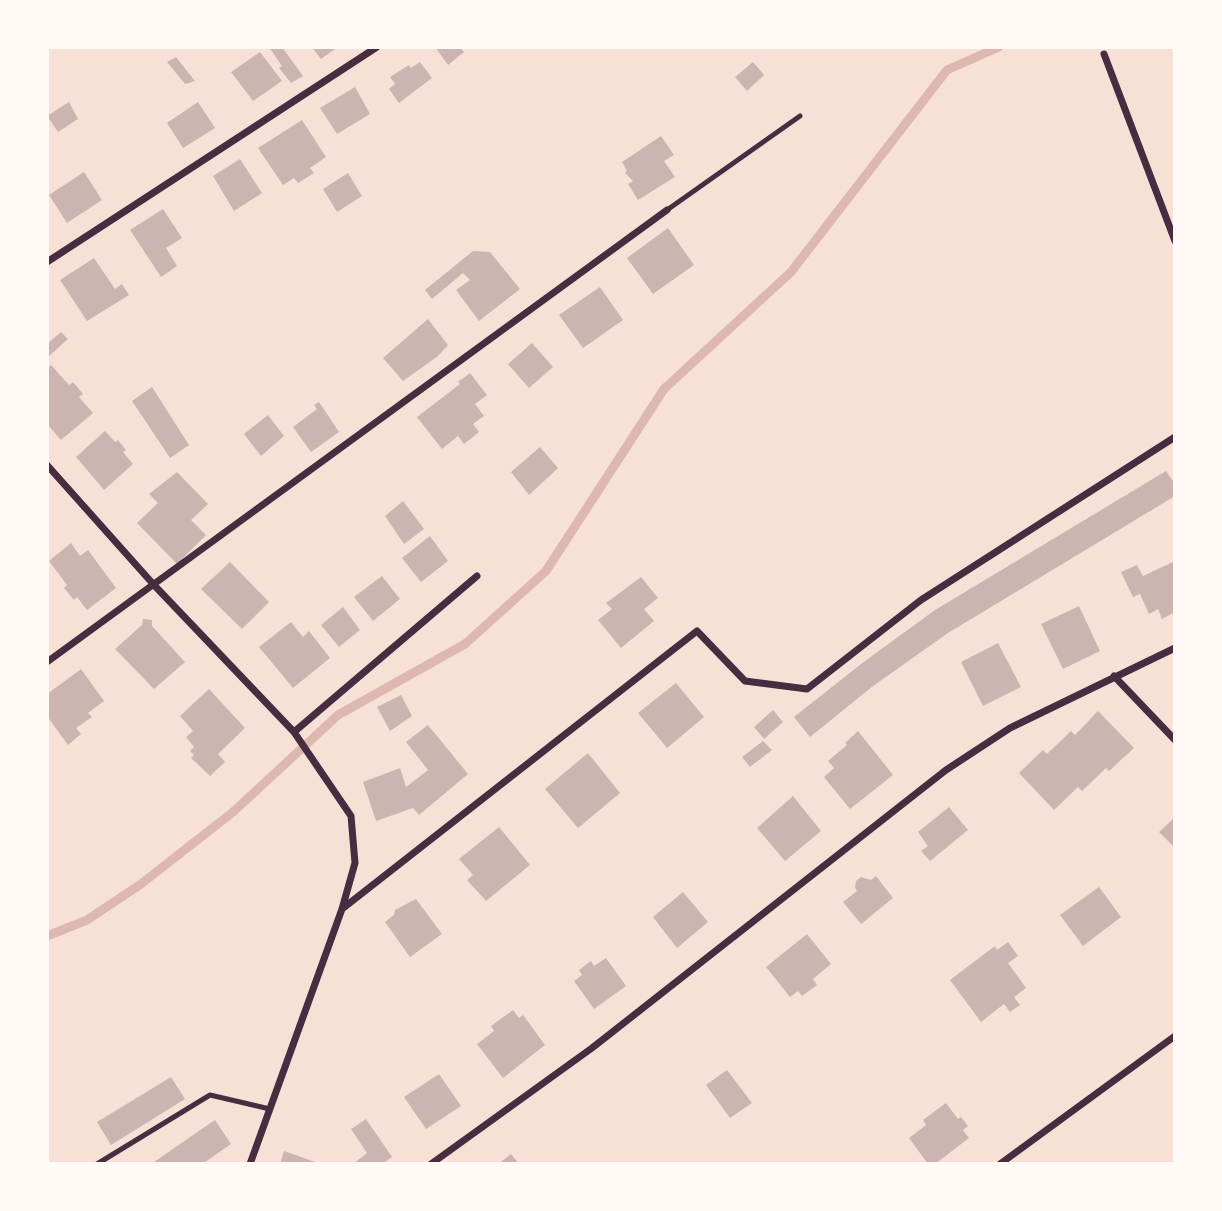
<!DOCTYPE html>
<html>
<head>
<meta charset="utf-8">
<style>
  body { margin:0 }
  #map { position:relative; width:1222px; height:1211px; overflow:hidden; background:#f7e1d7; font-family:"Work Sans",sans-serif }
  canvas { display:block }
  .frame { position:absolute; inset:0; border:49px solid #fffaf5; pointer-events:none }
</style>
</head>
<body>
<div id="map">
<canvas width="1222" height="1211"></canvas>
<div class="frame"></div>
</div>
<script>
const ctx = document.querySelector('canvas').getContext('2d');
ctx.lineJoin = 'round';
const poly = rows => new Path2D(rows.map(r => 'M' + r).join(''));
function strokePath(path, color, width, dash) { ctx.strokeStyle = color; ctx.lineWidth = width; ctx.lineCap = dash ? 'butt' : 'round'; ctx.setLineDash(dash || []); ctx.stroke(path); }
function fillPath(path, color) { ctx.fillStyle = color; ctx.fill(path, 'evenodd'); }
strokePath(poly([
  [47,936,87,920,141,884,233,812,338,715,465,644,546,571,664,389,791,272,947,70,999,47]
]), '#dcb8b0', 9);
fillPath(poly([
  [269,47,282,47,303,76,291,83,279,68,282,66],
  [312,47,338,47,321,59],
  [435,47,460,47,464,52,448,65],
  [260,52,282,81,253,101,231,72],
  [176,57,195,81,185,84,167,62],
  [420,62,432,78,399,103,389,89,395,84,390,77,409,65,411,68],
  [753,62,764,75,747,91,735,77],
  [355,87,370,114,337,134,320,108],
  [69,102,78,119,58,132,47,116],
  [198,102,215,128,183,148,167,123],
  [302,120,326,157,310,168,314,173,298,183,294,178,283,185,258,148],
  [661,136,674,155,664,161,675,177,638,200,628,184,633,181,625,173,627,171,622,162],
  [240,159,262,193,234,211,213,176],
  [84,172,102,200,67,223,49,195],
  [348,173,362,196,337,212,323,189],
  [163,209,182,238,166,248,177,266,161,277,130,230],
  [668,228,694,265,653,294,627,258],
  [473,251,490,252,520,289,479,321,456,290,470,280,463,273,432,299,425,290],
  [94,258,115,289,122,284,129,295,87,321,60,280],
  [600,287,623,320,583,348,559,315],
  [428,319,448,345,438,356,403,381,383,358],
  [61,332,68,339,47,358,47,344],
  [532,343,553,367,529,388,508,364],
  [51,365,69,385,73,382,83,394,79,397,93,413,61,440,47,424,47,369],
  [470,373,487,395,475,404,484,416,473,424,479,432,464,444,458,436,442,449,417,417,460,384,458,382],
  [152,387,189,445,170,458,132,401],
  [319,402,339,432,311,452,293,427,317,409,314,405],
  [268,415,284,436,261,456,244,434],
  [105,431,115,442,118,440,126,450,123,452,133,464,104,490,76,457],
  [540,447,558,468,529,495,511,472],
  [1166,471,1175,484,1175,496,948,633,873,686,810,737,794,717,861,664,935,610],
  [177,472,208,504,191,520,206,535,177,564,137,523,158,503,149,494],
  [403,501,424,529,404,544,385,516],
  [430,536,448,561,421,582,402,558],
  [71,543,80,556,88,550,116,588,87,610,77,597,74,600,64,588,67,585,49,561],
  [1175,561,1175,612,1162,619,1158,609,1149,614,1140,594,1133,597,1121,572,1137,565,1143,576],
  [230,562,269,602,242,629,201,589],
  [382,576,400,599,373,621,354,597],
  [641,577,658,598,644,609,654,621,621,648,598,620,612,609,606,603],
  [1079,606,1100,651,1063,669,1041,624],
  [343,607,360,630,339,647,321,625],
  [143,619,152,620,152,626,185,662,154,689,115,649,142,625],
  [291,622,303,637,309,631,330,658,293,688,259,647],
  [998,643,1021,687,983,706,961,662],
  [81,669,104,701,88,713,92,717,76,728,81,734,68,745,47,716,47,694],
  [676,683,704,717,667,748,638,713],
  [209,689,245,728,218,754,225,762,210,776,191,758,194,755,190,751,194,747,186,737,193,731,180,716],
  [401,695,412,716,390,731,377,707],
  [773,710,783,722,764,739,754,727],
  [1098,711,1134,748,1109,771,1106,768,1082,791,1078,787,1054,810,1019,773,1043,750,1047,754,1071,731,1075,735],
  [428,725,468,774,419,815,413,808,376,821,363,782,400,768,406,787,428,770,406,742],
  [858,731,893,775,850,809,824,777,834,768,828,761,847,745,845,743],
  [763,741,772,750,750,767,742,757],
  [588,753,620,793,578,828,545,789],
  [793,796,821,831,785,861,757,828],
  [949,807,968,830,930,861,921,851,928,846,918,832],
  [1175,817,1175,848,1159,832],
  [499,827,530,865,486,901,467,880,473,875,459,859],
  [876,876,893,898,861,924,843,902,857,891,855,888,856,881,861,877,871,880],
  [1099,887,1121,917,1083,946,1060,915],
  [683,892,708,922,677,948,653,917],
  [416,899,442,934,410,957,385,922,394,915,395,910],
  [807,934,831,964,813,979,817,985,802,996,798,991,790,997,766,967],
  [1008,942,1018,956,1008,963,1026,988,1014,997,1020,1005,1010,1012,1004,1004,981,1022,950,980,995,946,997,950],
  [606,958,626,986,594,1009,574,981,582,975,579,970,591,961,594,966],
  [513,1010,519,1018,523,1015,545,1045,503,1078,477,1044,494,1031,491,1026],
  [727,1070,752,1103,730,1118,706,1085],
  [439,1074,461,1106,426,1129,404,1097],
  [171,1077,185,1099,111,1145,97,1122],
  [946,1103,958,1119,961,1117,968,1126,963,1130,969,1138,935,1164,928,1164,909,1138,926,1125,923,1120],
  [366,1119,392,1157,382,1164,353,1164,367,1153,351,1129],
  [215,1120,231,1144,208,1160,202,1164,151,1164],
  [284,1151,318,1163,318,1164,280,1164],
  [511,1154,519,1164,498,1164]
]), '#ccb4b1');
strokePath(poly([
  [667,210,800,116],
  [97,1164,210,1095,270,1109]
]), '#4a2c40', 5);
strokePath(poly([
  [1104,54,1175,241],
  [47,262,377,47],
  [47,465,154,585,294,732,351,816,355,863,342,909,250,1164],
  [47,662,667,210],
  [1114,676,1175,740],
  [294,732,477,576],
  [342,909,697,631,745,681,807,689,921,600,1175,437],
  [431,1164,592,1048,946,770,1010,728,1175,648],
  [1000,1164,1175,1036]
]), '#4a2c40', 7);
</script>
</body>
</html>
